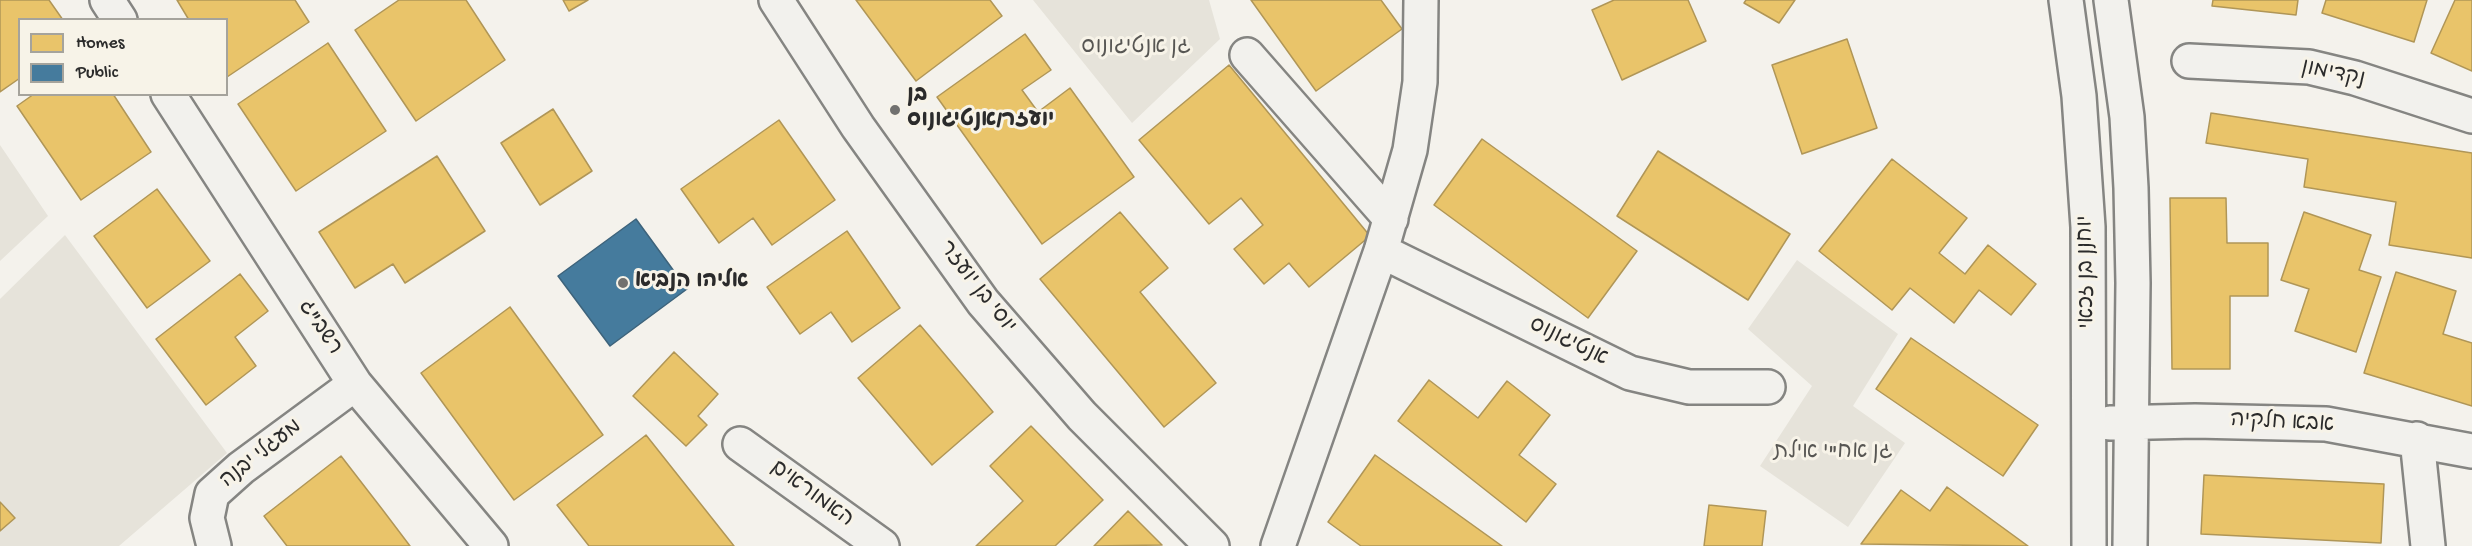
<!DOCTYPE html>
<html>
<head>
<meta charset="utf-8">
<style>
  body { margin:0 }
  #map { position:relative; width:2472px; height:546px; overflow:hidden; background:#f4f2ec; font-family:"Gochi Hand",sans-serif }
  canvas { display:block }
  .legend { position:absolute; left:18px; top:18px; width:210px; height:78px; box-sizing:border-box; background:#f7f3e8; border:2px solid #a5a39c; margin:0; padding:8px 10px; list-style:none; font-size:18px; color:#2b2b2b }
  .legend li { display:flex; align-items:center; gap:12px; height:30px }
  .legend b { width:30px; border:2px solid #a5a39c }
</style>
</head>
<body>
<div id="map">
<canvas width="2472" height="546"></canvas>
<ul class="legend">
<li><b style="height:16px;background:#e9c46a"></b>Homes</li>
<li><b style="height:16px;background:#457b9d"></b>Public</li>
</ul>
</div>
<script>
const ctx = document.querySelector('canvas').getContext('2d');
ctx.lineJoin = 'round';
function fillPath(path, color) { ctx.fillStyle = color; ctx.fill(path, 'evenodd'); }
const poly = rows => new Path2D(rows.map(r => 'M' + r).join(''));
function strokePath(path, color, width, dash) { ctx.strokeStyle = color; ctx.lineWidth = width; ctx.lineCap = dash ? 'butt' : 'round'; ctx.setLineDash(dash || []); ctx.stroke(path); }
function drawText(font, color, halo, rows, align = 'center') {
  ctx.font = font + ' "Gochi Hand","Playpen Sans Hebrew",sans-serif'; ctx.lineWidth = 6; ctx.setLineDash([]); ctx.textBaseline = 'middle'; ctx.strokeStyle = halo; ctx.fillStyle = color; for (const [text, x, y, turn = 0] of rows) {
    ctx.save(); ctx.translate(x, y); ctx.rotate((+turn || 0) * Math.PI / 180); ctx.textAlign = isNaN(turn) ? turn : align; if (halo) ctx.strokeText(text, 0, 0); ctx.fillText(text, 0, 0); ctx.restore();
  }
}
fillPath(poly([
  [1033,0,1209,0,1220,39,1132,123],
  [0,145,48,216,0,261],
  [65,235,227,453,119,546,0,546,0,299],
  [1797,260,1898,334,1853,406,1905,443,1848,527,1760,466,1812,386,1748,329]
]), '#e6e3da');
const homes = poly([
  [0,0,49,0,63,20,20,20,20,78,0,92,0,0],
  [177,0,295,0,309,22,227,77,226,20,189,20,177,0],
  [399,0,466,0,505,60,416,121,355,30,399,0],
  [563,0,588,0,569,11,563,0],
  [856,0,990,0,1002,16,916,81,856,0],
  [1251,0,1381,0,1402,29,1316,91,1251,0],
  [1614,0,1688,0,1706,41,1622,80,1592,10,1614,0],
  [1746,0,1795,0,1779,23,1744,3,1746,0],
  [2213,0,2298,0,2296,15,2212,6,2213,0],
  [2326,0,2427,0,2414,42,2322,13,2326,0],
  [2455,0,2472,0,2472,71,2431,53,2455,0],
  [1025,34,1051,70,1022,90,1038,112,1070,88,1134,177,1042,244,937,97,1025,34],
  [1847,39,1877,128,1802,154,1772,65,1847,39],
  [328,43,386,131,296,191,238,104,328,43],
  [1229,65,1370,236,1309,287,1289,263,1264,284,1234,249,1263,225,1241,198,1209,224,1139,140,1229,65],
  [34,94,113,94,151,152,81,200,17,106,34,94],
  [553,109,592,171,540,205,501,143,553,109],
  [2211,113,2472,153,2472,258,2389,245,2396,202,2304,187,2308,159,2206,143,2211,113],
  [779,120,835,200,772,245,753,218,719,243,681,189,779,120],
  [1482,139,1637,251,1588,318,1434,205,1482,139],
  [1658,151,1790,234,1748,300,1617,216,1658,151],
  [437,156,485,231,405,283,393,264,355,288,319,232,437,156],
  [1892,159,1967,218,1939,253,1965,274,1988,245,2036,284,2011,315,1979,290,1954,323,1910,288,1892,310,1819,251,1892,159],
  [157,189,210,261,147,308,94,236,157,189],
  [2170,198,2226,198,2227,243,2268,243,2268,296,2230,296,2230,369,2172,369,2170,198],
  [1120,212,1168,268,1140,292,1216,383,1164,427,1040,279,1120,212],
  [2304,212,2371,235,2359,270,2381,277,2356,352,2295,331,2309,289,2281,280,2304,212],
  [847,231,900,308,852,342,831,312,800,334,767,287,847,231],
  [2396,272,2456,291,2443,334,2472,343,2472,406,2364,373,2396,272],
  [240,274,268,311,235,337,256,366,206,405,156,339,240,274],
  [510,307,603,435,514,500,421,373,510,307],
  [920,325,993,412,932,465,858,378,920,325],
  [1911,338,2038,425,2003,476,1876,389,1911,338],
  [674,352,718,394,698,416,707,425,686,446,633,396,674,352],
  [1429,380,1478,418,1507,381,1550,415,1519,455,1556,484,1526,522,1398,421,1429,380],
  [1031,426,1103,500,1055,546,976,546,1023,501,990,466,1031,426],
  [646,435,734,546,589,546,557,505,646,435],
  [1375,455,1502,546,1361,546,1328,522,1375,455],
  [341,456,382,509,410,546,287,546,264,516,341,456],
  [2204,475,2384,484,2381,543,2201,534,2204,475],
  [1947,487,2028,546,1861,544,1901,490,1930,511,1947,487],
  [0,502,15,518,0,531,0,502],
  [1709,505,1766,511,1762,546,1704,546,1709,505],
  [1128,511,1162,545,1094,546,1128,511]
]);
fillPath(homes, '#e9c46a');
strokePath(homes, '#b09657', 1.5);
const public = poly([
  [636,219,687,289,610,346,558,276,636,219]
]);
fillPath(public, '#457b9d');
strokePath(public, '#3d637b', 1.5);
const minor = poly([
  [107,0,120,20],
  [776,0,858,127,983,302,1082,416,1212,546],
  [2066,0,2079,96,2088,227,2089,546],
  [2111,0,2127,117,2131,188,2133,283,2130,546],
  [1247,55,1391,219],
  [2189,61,2309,67,2355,78,2472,116],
  [168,94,355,384,491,546],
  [1381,251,1630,373,1689,387,1768,387],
  [2110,423,2195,421,2326,424,2472,451],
  [2417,439,2428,546],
  [740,444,882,546],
  [214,546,207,518,212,494,241,468,355,384],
  [1278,546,1381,251,1410,150,1420,82,1421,0]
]);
strokePath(minor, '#858582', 38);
strokePath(minor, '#f2f1ed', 33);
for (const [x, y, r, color] of [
  [895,110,6,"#71716f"],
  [623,283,6,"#71716f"]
]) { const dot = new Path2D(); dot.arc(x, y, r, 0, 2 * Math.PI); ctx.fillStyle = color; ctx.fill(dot); strokePath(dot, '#f7f3e8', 2); }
drawText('22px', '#575653', '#f7f3e8', [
  ["גן אנטיגונוס",1136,49],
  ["גן אח\"י אילת",1833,454]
]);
drawText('22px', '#2b2b2b', '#f7f3e8', [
  ["נקדימון",2333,75,12],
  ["יוחנן בן זכאי",2088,272,-91],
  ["יוסי בן יועזר",976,288,52],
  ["רשב\"ג",319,328,57],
  ["אנטיגונוס",1568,343,26],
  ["אבא חלקיה",2282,424,3],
  ["מעגלי יבנה",262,455,-38],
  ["האמוראים",811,495,36]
]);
drawText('bold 22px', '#2b2b2b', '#f7f3e8', [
  ["בן",907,97],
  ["יועזר/אנטיגונוס",907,122],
  ["אליהו הנביא",635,283]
], 'left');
</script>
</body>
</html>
